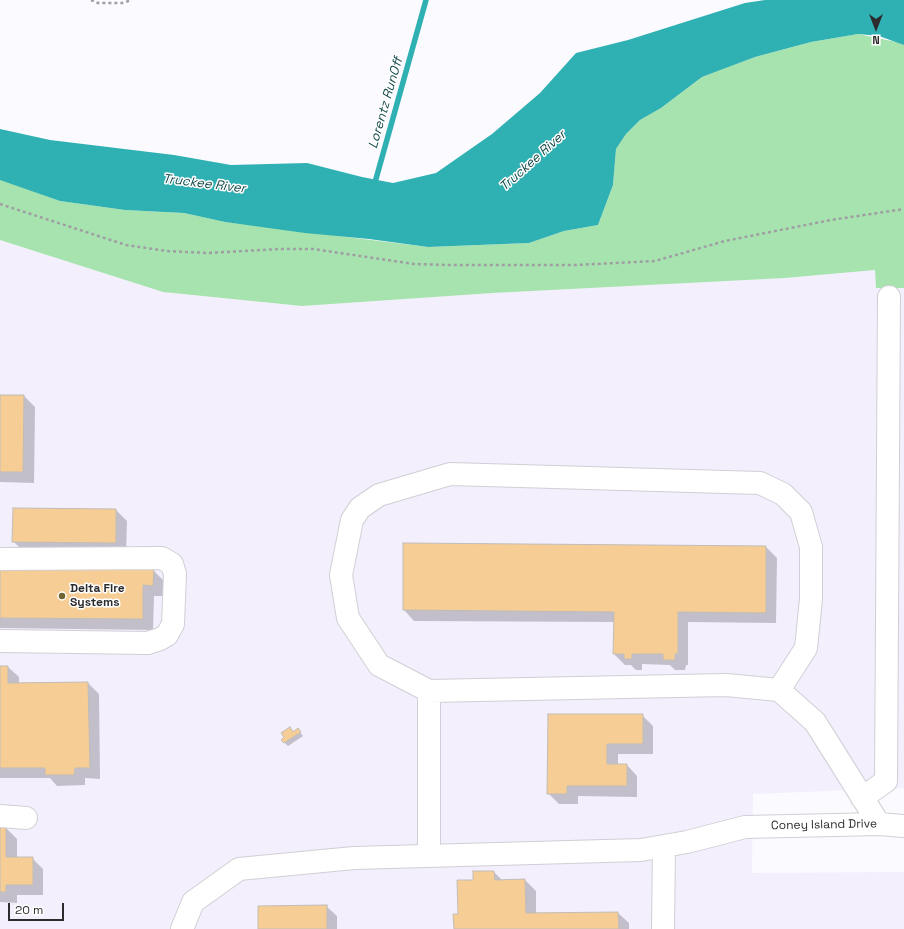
<!DOCTYPE html>
<html>
<head>
<meta charset="utf-8">
<style>
  body { margin:0 }
  #map { position:relative; width:904px; height:929px; overflow:hidden; background:#fbfaff; font-family:"Space Grotesk",sans-serif }
  canvas { display:block }
  .north { position:absolute; left:856px; top:8px; width:40px; height:40px; -webkit-text-stroke:3px #fff; paint-order:stroke; rotate:180deg; font-size:11px; font-weight:700; line-height:16px; text-align:center; color:#2c2b2e }
  .north::after { content:''; display:block; margin:auto; width:14px; height:18px; background:#2c2b2e; clip-path:polygon(50% 0,100% 100%,50% 72%,0 100%) }
  .scale { position:absolute; left:8px; top:903px; width:56px; height:18px; box-sizing:border-box; border:2px solid #2c2b2e; border-top:0; padding-left:5px; font-size:12px; line-height:14px; white-space:nowrap; color:#2c2b2e; -webkit-text-stroke:3px #fff; paint-order:stroke }
</style>
</head>
<body>
<div id="map">
<canvas width="904" height="929"></canvas>
<div class="north">N</div>
<div class="scale">20 m</div>
</div>
<script>
const ctx = document.querySelector('canvas').getContext('2d');
ctx.lineJoin = 'round';
function fillPath(path, color) { ctx.fillStyle = color; ctx.fill(path, 'evenodd'); }
const poly = rows => new Path2D(rows.map(r => 'M' + r).join(''));
function strokePath(path, color, width, dash) { ctx.strokeStyle = color; ctx.lineWidth = width; ctx.lineCap = dash ? 'butt' : 'round'; ctx.setLineDash(dash || []); ctx.stroke(path); }
function drawText(font, color, halo, rows, align = 'center') {
  ctx.font = font + ' "Space Grotesk",sans-serif'; ctx.lineWidth = 3; ctx.setLineDash([]); ctx.textBaseline = 'middle'; ctx.strokeStyle = halo; ctx.fillStyle = color; for (const [text, x, y, turn = 0] of rows) {
    ctx.save(); ctx.translate(x, y); ctx.rotate((+turn || 0) * Math.PI / 180); ctx.textAlign = isNaN(turn) ? turn : align; if (halo) ctx.strokeText(text, 0, 0); ctx.fillText(text, 0, 0); ctx.restore();
  }
}
fillPath(poly([
  [0,240,163,292,302,306,493,293,785,278,875,270,876,288,904,288,904,788,753,794,752,873,904,872,904,929,0,929]
]), '#f3effd');
fillPath(poly([
  [858,34,897,42,904,45,904,288,876,288,875,270,785,278,493,293,302,306,163,292,0,240,0,179,60,201,125,210,184,213,225,222,428,247,529,243,564,231,598,225,613,185,616,149,626,134,640,120,661,108,702,77,755,57,811,42]
]), '#a7e3af');
fillPath(poly([
  [765,0,904,0,904,45,879,36,858,34,811,42,755,57,702,77,661,108,640,120,626,134,616,149,613,185,598,225,564,231,529,243,428,247,369,239,305,233,225,222,184,213,125,210,60,201,0,180,0,129,50,140,174,155,231,165,307,163,362,177,393,183,436,173,492,134,540,93,576,53,628,40,745,3]
]), '#2fb0b2');
fillPath(poly([
  [0,396,24,396,35,407,34,483,0,482],
  [14,509,116,510,127,521,126,553,24,552,13,541],
  [766,547,777,558,776,623,688,622,688,665,686,665,685,670,675,670,670,665,642,664,642,670,636,670,631,665,625,665,614,654,615,622,414,621,404,610],
  [0,568,153,570,164,581,164,596,154,596,153,630,0,628],
  [0,667,8,667,19,677,19,684,88,683,99,694,100,779,85,778,85,785,57,786,50,778,0,778],
  [549,715,643,716,653,726,653,754,618,754,618,765,627,765,637,776,637,797,578,796,578,804,559,804,548,793],
  [290,729,294,733,298,730,303,736,288,746,284,742],
  [0,828,6,828,17,839,17,858,32,858,43,869,43,895,17,895,17,903,0,902],
  [494,872,503,881,525,880,536,891,536,914,618,913,629,923,629,929,455,929,459,915,474,881],
  [326,906,337,916,337,929,259,929]
]), '#0003');
strokePath(poly([
  [374,186,426,0]
]), '#2fb0b2', 5.5);
const building = poly([
  [0,395,24,395,23,472,0,472,0,395],
  [13,508,116,509,116,543,12,542,13,508],
  [403,543,766,546,766,613,678,612,678,654,675,654,675,660,663,660,663,654,632,654,632,659,624,659,624,654,613,654,614,612,403,610,403,543],
  [0,567,154,569,153,586,143,585,143,619,0,618,0,567],
  [0,666,8,666,8,683,88,682,90,768,75,768,74,775,45,775,45,768,0,768,0,666],
  [548,714,643,714,643,744,607,744,607,764,627,764,627,786,567,786,567,794,547,794,548,714],
  [290,727,293,732,298,728,301,732,284,743,281,740,284,737,281,733,290,727],
  [0,827,6,827,6,857,33,857,33,885,6,885,6,892,0,892,0,827],
  [473,871,494,871,495,880,525,879,526,913,618,912,619,929,454,929,453,914,458,914,457,880,473,880,473,871],
  [327,905,327,929,258,929,258,906,327,905]
]);
fillPath(building, '#f7cd96');
strokePath(building, '#c1bdb8', 1);
const minor = poly([
  [0,559,162,558,172,564,175,574,173,624,167,635,160,639,148,643,0,641],
  [779,690,806,648,811,599,811,547,801,512,783,494,760,483,450,474,379,495,360,508,352,520,341,575,348,618,379,665,429,691,726,685,779,690,815,722,879,824],
  [862,798,886,781,889,297],
  [0,816,26,818],
  [429,856,429,691],
  [182,929,193,902,239,869,354,858,641,850,687,842,745,827,879,824,904,826],
  [663,929,664,846]
]);
strokePath(minor, '#d0cfd5', 24);
strokePath(poly([
  [91,0,98,3,122,3,132,0],
  [0,204,126,245,167,251,208,253,280,249,313,249,414,264,449,265,576,265,655,261,725,241,831,220,904,209]
]), '#9f9ea2', 2.5, [3, 3]);
strokePath(minor, '#fff', 22);
for (const [x, y, r, color] of [
  [62,596,4,"#706431"]
]) { const dot = new Path2D(); dot.arc(x, y, r, 0, 2 * Math.PI); ctx.fillStyle = color; ctx.fill(dot); strokePath(dot, '#fff', 1.5); }
drawText('bold 12px', '#2c2b2e', '#fff', [
  ["Delta Fire",70,589],
  ["Systems",70,603]
], 'left');
drawText('12px', '#2c2b2e', '#fff', [
  ["Coney Island Drive",824,825,-1]
]);
drawText('italic 13px', '#164c4c', '#fff', [
  ["Lorentz RunOff",386,103,-74],
  ["Truckee River",533,161,-42],
  ["Truckee River",204,184,7]
]);
</script>
</body>
</html>
